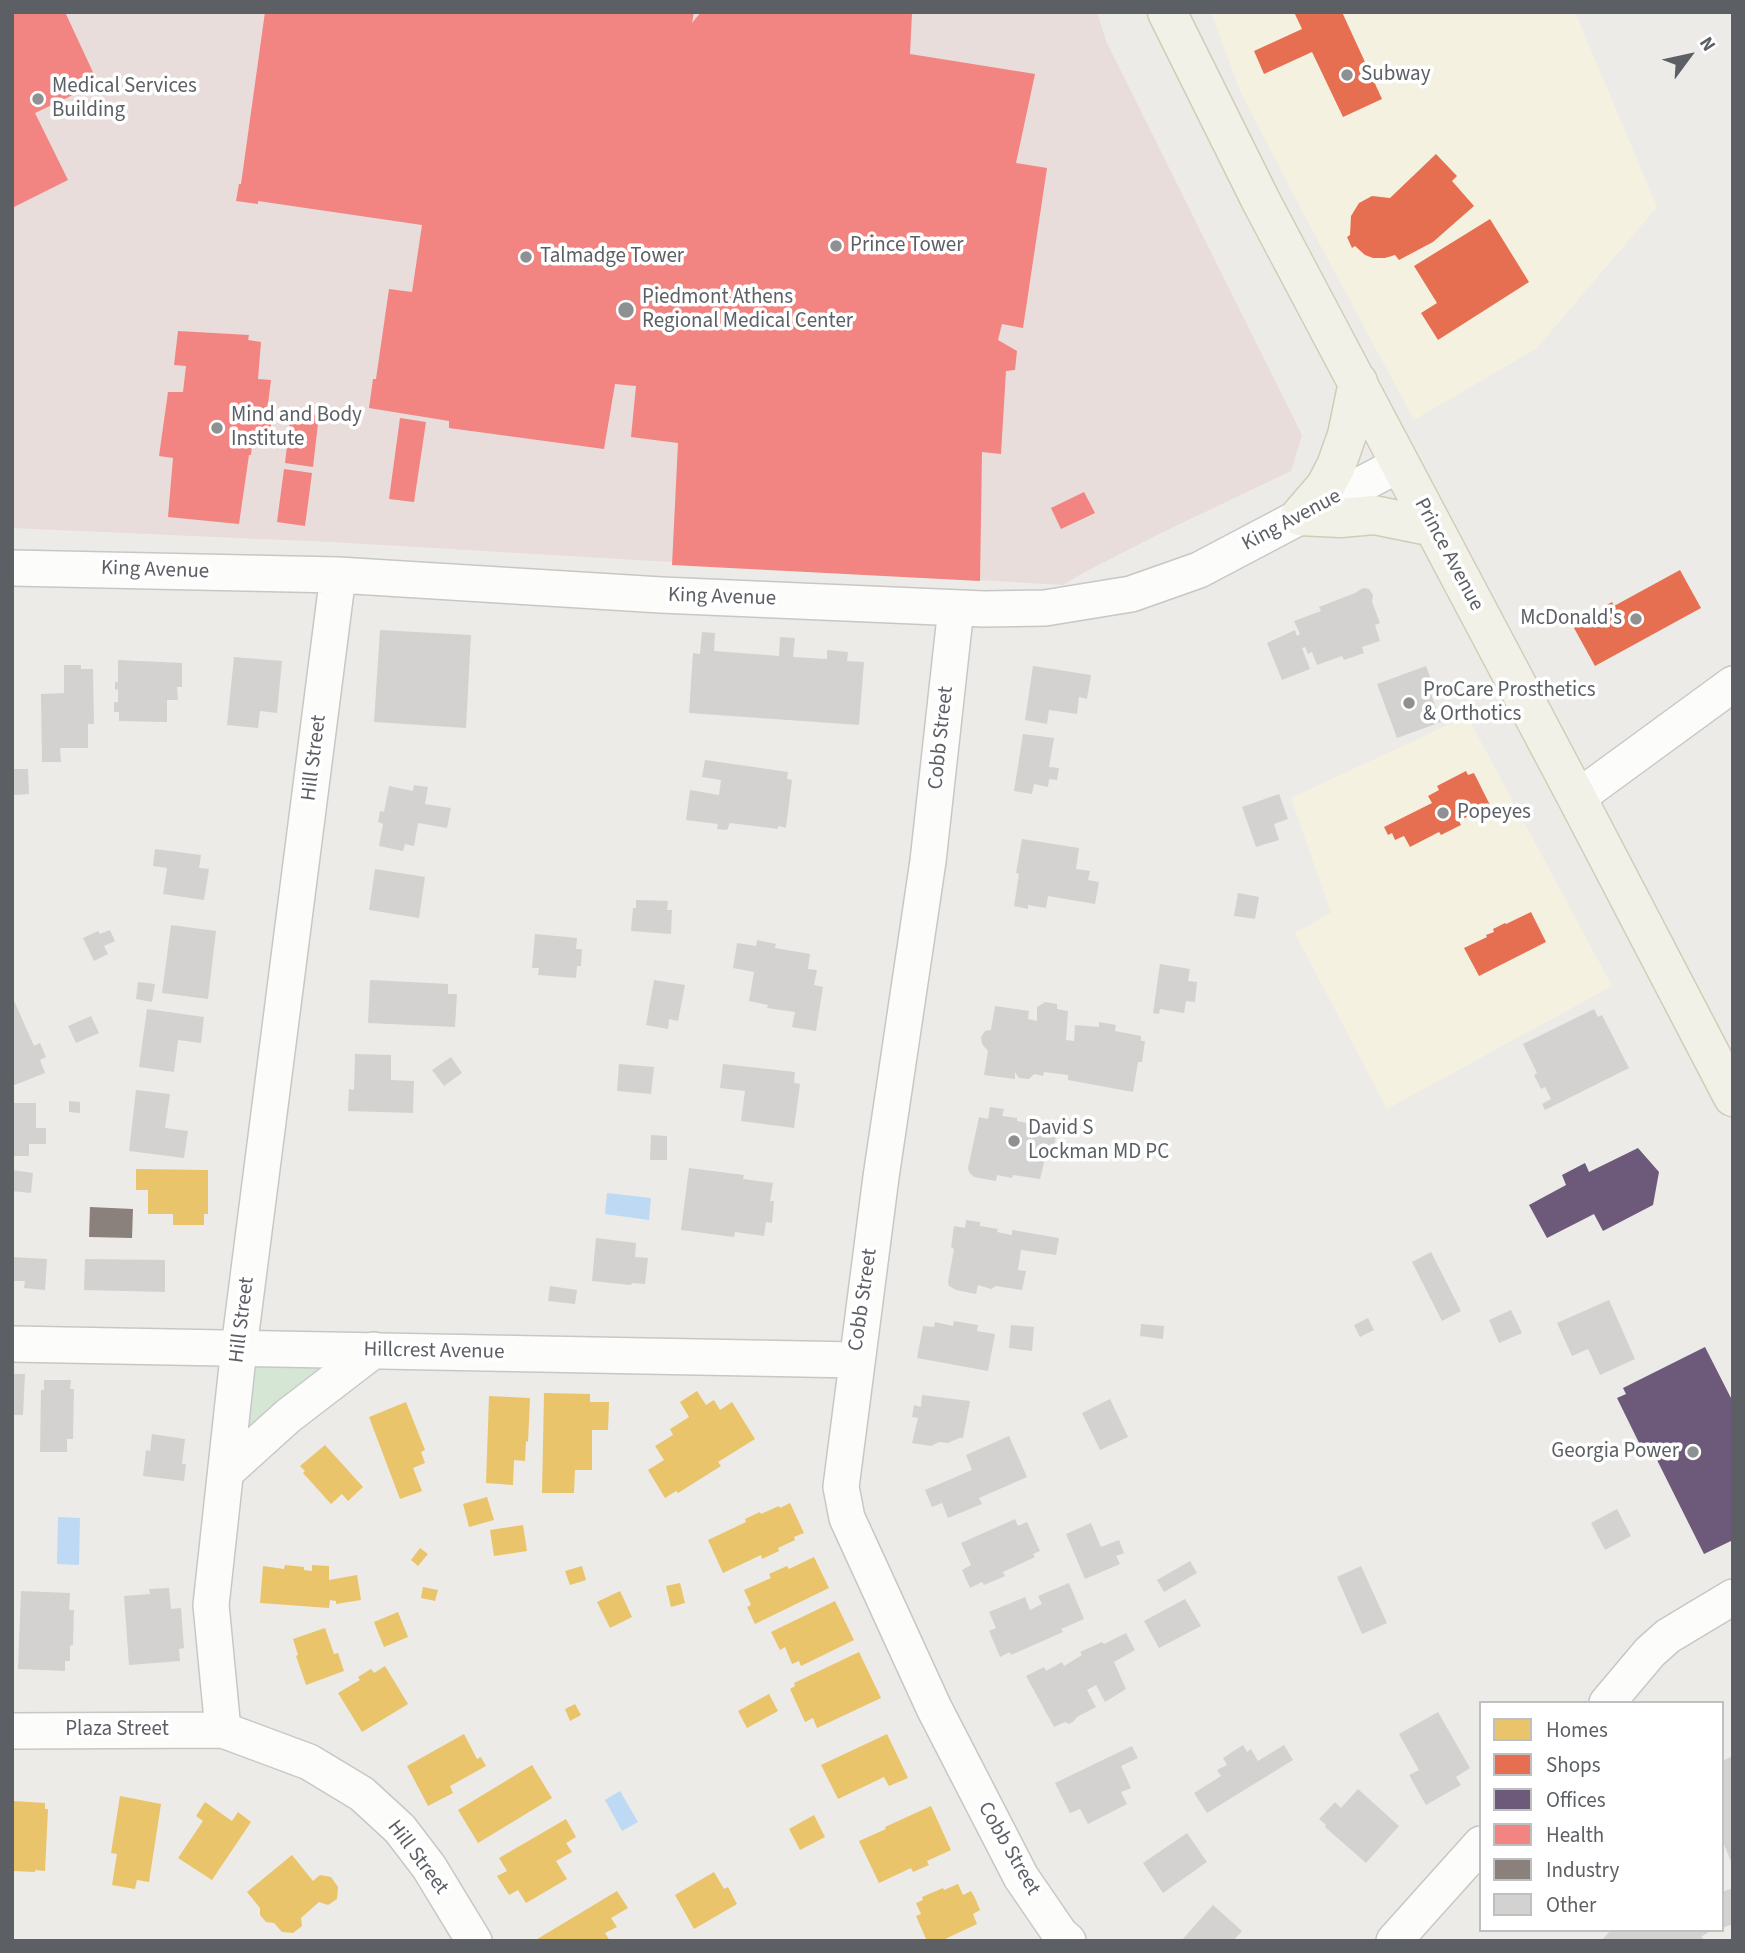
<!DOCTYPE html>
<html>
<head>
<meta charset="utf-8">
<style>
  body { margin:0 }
  #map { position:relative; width:1745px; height:1953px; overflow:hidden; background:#ecebe7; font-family:"Source Sans 3",sans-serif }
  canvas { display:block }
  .frame { position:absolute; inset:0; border:14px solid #5c5f64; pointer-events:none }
  .legend { position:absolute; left:1479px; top:1701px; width:245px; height:231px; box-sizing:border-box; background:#fff; border:2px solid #bebfc1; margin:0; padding:9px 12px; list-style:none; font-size:21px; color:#5c5f64 }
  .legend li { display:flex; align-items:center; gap:14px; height:35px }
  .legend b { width:35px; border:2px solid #bebfc1 }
  .north { position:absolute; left:1654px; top:21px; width:70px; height:70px; -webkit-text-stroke:5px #fff; paint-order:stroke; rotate:57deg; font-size:19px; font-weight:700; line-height:28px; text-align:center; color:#5c5f64 }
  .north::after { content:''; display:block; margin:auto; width:24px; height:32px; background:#5c5f64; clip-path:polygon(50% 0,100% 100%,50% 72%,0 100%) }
</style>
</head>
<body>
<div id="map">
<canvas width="1745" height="1953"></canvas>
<div class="frame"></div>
<ul class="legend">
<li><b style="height:19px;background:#e9c46a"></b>Homes</li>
<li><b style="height:19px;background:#e76f51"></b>Shops</li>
<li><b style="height:19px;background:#6d597a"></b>Offices</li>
<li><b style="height:19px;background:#f28482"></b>Health</li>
<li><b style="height:19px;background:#8a817c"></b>Industry</li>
<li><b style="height:19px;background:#d3d2d0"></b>Other</li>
</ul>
<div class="north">N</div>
</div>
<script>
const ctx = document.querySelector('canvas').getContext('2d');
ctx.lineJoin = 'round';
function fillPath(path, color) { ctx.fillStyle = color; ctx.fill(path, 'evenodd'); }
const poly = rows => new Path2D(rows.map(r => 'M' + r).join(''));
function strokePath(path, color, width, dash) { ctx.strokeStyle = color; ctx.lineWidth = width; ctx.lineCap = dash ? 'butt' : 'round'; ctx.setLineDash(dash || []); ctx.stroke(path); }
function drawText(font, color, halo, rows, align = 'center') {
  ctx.font = font + ' "Source Sans 3",sans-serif'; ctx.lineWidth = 7; ctx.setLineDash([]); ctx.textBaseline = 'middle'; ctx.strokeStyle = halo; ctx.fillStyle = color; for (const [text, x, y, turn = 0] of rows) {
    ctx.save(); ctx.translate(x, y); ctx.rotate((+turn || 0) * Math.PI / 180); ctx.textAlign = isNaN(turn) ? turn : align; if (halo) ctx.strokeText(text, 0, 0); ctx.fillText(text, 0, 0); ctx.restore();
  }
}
fillPath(poly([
  [1211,12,1575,12,1657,207,1537,348,1414,420,1300,207,1240,91],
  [1467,716,1612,986,1387,1109,1295,933,1331,913,1291,798]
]), '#f5f1e1');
fillPath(poly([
  [12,12,1097,12,1106,41,1302,435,1291,471,1159,534,1083,573,1063,585,331,542,12,528]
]), '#e8ddda');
fillPath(poly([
  [259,1362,328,1367,251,1428,245,1421,253,1367]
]), '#d5e7d4');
fillPath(poly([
  [607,1193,651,1198,649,1220,605,1214],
  [58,1517,80,1518,79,1565,57,1564],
  [620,1791,638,1822,622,1831,605,1800]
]), '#bdd9f4');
fillPath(poly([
  [136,1169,208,1170,208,1214,204,1214,204,1225,173,1225,173,1214,148,1214,148,1190,136,1190],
  [697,1391,706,1405,714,1400,720,1410,732,1402,755,1439,718,1462,721,1466,678,1493,676,1491,665,1498,648,1470,664,1460,655,1446,673,1435,670,1429,689,1417,680,1402],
  [544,1393,590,1394,590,1402,609,1402,608,1430,592,1430,592,1470,575,1470,574,1493,542,1493],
  [489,1396,530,1398,528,1442,526,1441,525,1461,514,1460,513,1485,486,1483],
  [406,1402,425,1450,421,1452,425,1463,413,1468,422,1491,400,1499,369,1417],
  [325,1445,363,1487,348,1501,342,1494,331,1504,303,1473,305,1471,300,1466],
  [487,1497,494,1520,469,1527,463,1504],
  [790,1503,804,1533,794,1537,795,1540,778,1548,779,1551,762,1559,761,1555,723,1573,708,1540,746,1522,745,1519,760,1512,761,1514,779,1506,780,1508],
  [523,1525,527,1551,494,1556,490,1530],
  [420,1548,428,1554,418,1566,411,1560],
  [814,1557,829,1588,755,1624,747,1607,751,1605,744,1590,771,1578,769,1574,787,1566,789,1569],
  [285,1565,304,1567,304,1570,312,1571,312,1565,329,1566,329,1580,357,1575,361,1600,336,1604,336,1601,330,1600,329,1608,260,1603,263,1566,284,1569],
  [582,1566,586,1580,570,1585,565,1571],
  [680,1583,685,1603,671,1607,666,1586],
  [423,1587,438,1590,435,1601,421,1598],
  [620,1591,632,1617,610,1628,597,1602],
  [835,1601,854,1640,801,1666,799,1661,792,1664,785,1647,780,1650,771,1632],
  [398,1612,408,1637,384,1647,374,1622],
  [325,1628,334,1654,338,1653,344,1671,306,1685,296,1656,298,1655,293,1639],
  [859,1652,881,1698,817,1728,813,1718,805,1722,790,1689,795,1686,794,1683],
  [385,1666,408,1704,362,1732,338,1693,360,1680,358,1677,371,1669,374,1673],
  [769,1694,778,1711,747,1728,738,1711],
  [575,1704,581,1715,570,1721,565,1709],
  [464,1734,477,1759,481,1757,486,1766,450,1786,453,1793,428,1806,407,1766],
  [887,1734,908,1778,889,1786,884,1777,838,1799,821,1765],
  [532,1765,552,1798,478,1843,458,1810],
  [120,1796,161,1804,149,1882,137,1880,135,1889,112,1885,117,1854,111,1853],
  [13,1801,45,1803,45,1809,48,1809,45,1871,35,1870,35,1872,12,1871],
  [205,1802,232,1821,238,1812,251,1822,212,1880,178,1858,203,1821,196,1816],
  [931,1806,951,1850,927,1861,929,1865,913,1872,911,1868,879,1883,859,1841,886,1829,885,1827],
  [814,1815,825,1837,800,1850,789,1829],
  [566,1819,576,1837,566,1843,572,1852,556,1861,567,1879,526,1903,518,1890,509,1895,497,1876,507,1871,499,1858],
  [292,1855,313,1881,320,1875,331,1877,338,1887,337,1899,328,1905,319,1902,301,1918,302,1926,293,1933,282,1932,274,1923,266,1922,260,1915,260,1908,247,1892],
  [714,1872,724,1889,728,1887,737,1904,694,1929,675,1895],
  [958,1884,963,1895,971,1891,975,1898,980,1910,973,1914,977,1924,941,1941,927,1941,916,1916,921,1914,916,1903,923,1900,922,1897,943,1888,944,1890],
  [617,1891,628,1908,611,1918,617,1927,605,1933,610,1941,534,1941]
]), '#e9c46a');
fillPath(poly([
  [1294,12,1342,12,1382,99,1343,117,1312,52,1264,74,1254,51,1302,29],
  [1436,154,1457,176,1452,181,1474,206,1433,242,1399,260,1395,255,1385,258,1373,258,1365,255,1355,246,1352,248,1347,237,1350,235,1351,216,1359,203,1372,196,1390,198],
  [1490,219,1529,282,1438,340,1421,313,1437,303,1414,266],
  [1680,570,1701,608,1595,666,1574,628,1607,610,1605,606,1612,602,1614,606],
  [1466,771,1468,775,1474,773,1490,805,1459,821,1461,825,1441,835,1439,832,1410,847,1404,836,1395,840,1392,833,1388,835,1384,827,1432,803,1428,796,1439,790,1437,786],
  [1531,912,1546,942,1479,976,1464,948,1487,937,1486,935,1494,932,1493,929,1505,923,1506,924]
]), '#e76f51');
fillPath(poly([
  [1638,1148,1659,1172,1653,1205,1603,1231,1594,1214,1547,1238,1529,1205,1566,1185,1562,1175,1585,1163,1589,1172],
  [1705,1347,1733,1402,1733,1540,1704,1554,1652,1450,1644,1453,1617,1398,1626,1394,1623,1388]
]), '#6d597a');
fillPath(poly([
  [12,12,65,12,98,83,35,113,68,180,12,208],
  [265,12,694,12,692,23,701,12,910,12,912,13,910,54,1035,74,1016,163,1047,168,1023,328,1002,324,998,340,1017,351,1015,370,1006,371,1001,454,982,452,980,581,672,565,678,443,631,437,636,386,615,384,604,449,449,428,449,421,369,408,373,379,376,379,389,289,412,292,422,225,258,201,258,204,236,201,239,184,241,184],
  [178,331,249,335,248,340,261,342,258,379,271,380,266,420,271,420,271,436,253,435,251,455,249,455,239,524,168,517,173,458,159,456,168,392,183,392,186,366,174,365],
  [291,412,319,415,313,467,285,463],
  [400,418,426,422,414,502,389,499],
  [284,469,312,473,305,526,277,522],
  [1084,492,1095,513,1061,529,1051,508]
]), '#f28482');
fillPath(poly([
  [90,1207,133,1209,132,1238,89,1237]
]), '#8a817c');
fillPath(poly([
  [1363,588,1369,589,1373,595,1372,602,1380,623,1375,625,1380,641,1362,647,1364,653,1344,660,1342,656,1317,665,1312,652,1308,654,1305,647,1302,648,1310,669,1282,680,1267,643,1295,630,1297,636,1300,634,1294,621,1321,611,1319,607,1355,593],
  [380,630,471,635,466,728,374,722],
  [702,632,715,633,714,651,779,656,780,637,795,638,793,657,827,659,827,650,848,652,847,661,864,662,859,725,689,713,693,653,700,654],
  [234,657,282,661,277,713,260,711,258,728,227,725],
  [118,660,182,663,182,687,177,687,178,700,167,700,167,722,119,721,119,712,114,712,114,702,118,702,118,689,115,690,115,682,118,682],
  [64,665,81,665,81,669,93,669,94,724,88,724,88,748,60,748,61,762,42,762,41,694,64,693],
  [1033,666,1091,675,1087,699,1079,697,1077,714,1049,710,1047,724,1025,720],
  [1426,666,1432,682,1427,683,1441,722,1397,738,1377,684],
  [1023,734,1054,738,1049,767,1059,768,1057,780,1049,779,1048,787,1034,784,1032,794,1014,791],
  [705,760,788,772,787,779,792,780,786,828,778,826,778,829,730,823,727,830,717,829,718,824,686,820,690,790,719,795,721,780,702,777],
  [13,769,28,769,29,794,14,795],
  [414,785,428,787,425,804,451,808,447,828,418,823,414,846,405,844,403,851,379,846,383,824,378,822,379,817,380,811,384,812,389,786,413,791],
  [1279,794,1288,819,1274,824,1279,840,1256,847,1242,807],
  [1022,839,1079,848,1076,869,1090,871,1088,880,1099,882,1095,904,1048,896,1046,908,1028,905,1028,909,1014,906,1019,874,1016,873],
  [155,849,201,855,199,868,209,869,204,900,163,894,167,868,153,866],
  [375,869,425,877,419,918,369,910],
  [1238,893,1259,897,1255,919,1234,916],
  [636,900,668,901,667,910,672,910,671,934,631,931,633,908,636,908],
  [171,925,216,931,208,999,162,993],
  [110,930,115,941,104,946,108,954,94,961,83,938,98,931,100,934],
  [535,934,577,938,576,949,582,949,581,966,577,966,576,978,538,975,539,968,532,968],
  [757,940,776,944,775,948,810,954,808,969,817,970,814,985,823,987,816,1031,792,1027,795,1012,767,1008,768,1005,749,1001,754,972,733,968,737,943,756,946],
  [1160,964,1190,969,1188,981,1197,982,1195,1002,1186,1001,1184,1013,1160,1009,1159,1014,1153,1013],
  [370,980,448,984,448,994,457,994,455,1027,368,1023],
  [654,980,685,985,678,1021,669,1019,668,1029,646,1025],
  [138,982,155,984,152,1002,136,999],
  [12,996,34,1046,40,1043,46,1057,40,1060,45,1073,12,1086],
  [1045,1002,1057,1004,1057,1009,1068,1011,1066,1040,1074,1041,1075,1025,1099,1027,1099,1022,1116,1025,1115,1031,1141,1036,1141,1041,1145,1041,1142,1062,1138,1062,1133,1092,1068,1080,1068,1075,1044,1072,1043,1076,1034,1074,1029,1079,1019,1078,1015,1072,1015,1079,984,1075,988,1051,982,1044,981,1037,985,1031,991,1030,995,1006,1029,1011,1028,1019,1037,1021,1037,1007],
  [147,1009,204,1017,201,1043,178,1040,174,1072,139,1067],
  [1594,1009,1598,1017,1602,1015,1629,1068,1545,1110,1542,1104,1551,1099,1545,1087,1541,1089,1534,1075,1537,1073,1523,1044],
  [91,1016,99,1033,76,1043,68,1026],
  [355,1054,391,1055,391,1080,414,1081,413,1113,348,1111,349,1089,354,1090],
  [451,1057,462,1073,444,1086,432,1070],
  [619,1064,654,1067,651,1094,617,1091],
  [723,1064,795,1072,794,1083,800,1084,794,1128,741,1121,745,1091,720,1088],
  [136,1090,170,1094,165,1128,188,1131,184,1158,129,1151],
  [69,1101,80,1102,80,1113,69,1112],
  [12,1103,36,1103,36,1128,46,1128,46,1144,29,1144,29,1156,12,1156],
  [990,1107,1004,1109,1002,1116,1017,1118,1017,1121,1051,1128,1050,1134,1056,1135,1054,1148,1048,1147,1040,1179,1013,1175,1012,1178,997,1175,996,1181,974,1177,969,1172,968,1168,979,1117,988,1119],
  [651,1135,667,1136,667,1160,650,1160],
  [689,1168,744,1175,743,1179,773,1183,770,1201,774,1201,772,1223,766,1222,764,1236,735,1232,734,1237,681,1230],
  [12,1170,33,1173,31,1193,12,1191],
  [966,1220,980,1222,980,1226,998,1229,997,1232,1012,1235,1012,1230,1059,1238,1056,1255,1021,1250,1018,1270,1026,1271,1022,1290,996,1286,991,1289,978,1285,976,1294,956,1290,949,1286,948,1282,954,1249,951,1247,954,1226,965,1228],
  [596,1238,636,1243,635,1257,648,1258,645,1284,632,1283,631,1285,592,1281],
  [1431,1252,1461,1311,1442,1321,1412,1262],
  [12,1257,47,1259,45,1290,24,1288,25,1281,12,1281],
  [85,1259,165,1260,165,1292,84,1290],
  [550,1286,577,1290,575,1304,548,1301],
  [1609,1300,1635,1359,1600,1375,1588,1349,1572,1356,1557,1323],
  [1511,1310,1522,1333,1499,1343,1489,1320],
  [1368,1318,1374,1330,1360,1337,1354,1325],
  [954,1321,978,1325,977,1331,995,1334,988,1371,917,1358,923,1326,934,1327,935,1322,953,1326],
  [1141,1324,1164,1326,1163,1339,1140,1336],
  [1011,1325,1034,1327,1032,1351,1009,1348],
  [12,1374,25,1374,23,1415,12,1415],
  [44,1380,71,1380,70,1389,74,1389,73,1439,67,1439,67,1452,40,1452,41,1390,44,1390],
  [922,1395,970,1401,963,1438,959,1438,948,1443,939,1442,931,1446,912,1443,918,1418,912,1417,914,1405,921,1407],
  [1110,1399,1128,1437,1100,1450,1082,1413],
  [152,1434,185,1439,182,1464,186,1464,184,1481,143,1476,146,1450,150,1451],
  [1009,1436,1027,1477,979,1498,982,1504,948,1518,942,1503,932,1507,925,1490,972,1470,966,1455],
  [1617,1509,1631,1536,1605,1550,1591,1523],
  [1015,1519,1018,1526,1027,1522,1040,1551,1033,1554,1035,1557,1003,1572,1005,1576,984,1585,982,1582,970,1588,962,1570,971,1565,961,1543],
  [1091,1523,1101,1547,1119,1540,1124,1553,1116,1556,1120,1564,1085,1579,1066,1534],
  [1190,1561,1197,1573,1164,1592,1157,1580],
  [1361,1566,1387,1623,1362,1634,1337,1577],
  [1069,1583,1084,1619,1061,1629,1063,1632,1011,1655,1010,1652,1000,1657,989,1631,996,1628,989,1612,1025,1597,1030,1610,1042,1604,1038,1596],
  [169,1588,171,1609,181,1608,184,1648,179,1649,180,1661,129,1665,124,1596,150,1594,149,1589],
  [21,1591,70,1593,69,1610,74,1610,73,1645,70,1646,70,1661,65,1661,65,1671,18,1669],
  [1185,1599,1201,1626,1159,1648,1144,1621],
  [1126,1633,1135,1650,1114,1662,1126,1689,1105,1702,1096,1685,1087,1690,1096,1707,1077,1717,1074,1721,1069,1724,1065,1722,1054,1727,1026,1676,1044,1667,1046,1671,1062,1662,1064,1666,1082,1655,1080,1652,1102,1642,1104,1644],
  [1438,1712,1470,1768,1456,1777,1461,1785,1426,1805,1409,1775,1419,1770,1399,1734],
  [1243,1745,1247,1752,1251,1749,1258,1761,1284,1745,1293,1760,1207,1813,1194,1793,1221,1776,1217,1770,1227,1765,1223,1758],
  [1132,1746,1138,1758,1121,1766,1131,1788,1121,1792,1127,1804,1088,1824,1080,1809,1070,1813,1055,1783],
  [1733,1756,1733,1866,1722,1840,1722,1761],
  [1358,1789,1399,1826,1366,1863,1325,1827,1326,1825,1319,1819,1335,1802,1341,1808],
  [1187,1833,1207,1862,1163,1893,1143,1863],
  [1733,1888,1733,1924,1722,1928,1722,1892],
  [1213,1905,1242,1931,1233,1941,1181,1941],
  [1611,1930,1712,1930,1701,1937,1706,1941,1601,1941]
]), '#d3d2d0');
const minor = poly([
  [12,568,338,575,661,595,984,609,1045,608,1131,594,1199,570,1400,464],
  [956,608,928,861,881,1177,841,1487,847,1518,934,1708,1021,1877,1060,1934,1068,1941],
  [1577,798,1733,684],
  [12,1344,856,1360],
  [226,1472,288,1416,374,1350],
  [1607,1703,1650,1652,1668,1636,1733,1597],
  [223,1730,211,1605,239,1348,338,575],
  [12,1731,223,1730,309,1762,362,1794,400,1829,429,1867,474,1941],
  [1394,1941,1481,1844]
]);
const major = poly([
  [1167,12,1261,201,1577,798,1733,1097],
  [1300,516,1325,487,1336,466,1347,435,1358,382],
  [1300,516,1340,518,1374,515,1433,527]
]);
strokePath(minor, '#c8c7c8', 38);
strokePath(major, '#d2ccb7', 41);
strokePath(minor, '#fcfcfb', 35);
strokePath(major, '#f2f1e8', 38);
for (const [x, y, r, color] of [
  [1347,75,7,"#8e9092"],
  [38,99,7,"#8e9092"],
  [836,246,7,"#8e9092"],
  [526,257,7,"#8e9092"],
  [626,310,9,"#8e9092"],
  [217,428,7,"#8e9092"],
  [1636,619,7,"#8e9092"],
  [1409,703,7,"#8e9092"],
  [1443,813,7,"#8e9092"],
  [1014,1141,7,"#8e9092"],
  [1693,1452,7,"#8e9092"]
]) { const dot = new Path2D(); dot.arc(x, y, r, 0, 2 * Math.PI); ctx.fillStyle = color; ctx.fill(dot); strokePath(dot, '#fff', 2.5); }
drawText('21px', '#5c5f64', '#fff', [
  ["Subway",1361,75],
  ["Medical Services",52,87],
  ["Building",52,111],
  ["Prince Tower",850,246],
  ["Talmadge Tower",540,257],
  ["Piedmont Athens",642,298],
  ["Regional Medical Center",642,322],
  ["Mind and Body",231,416],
  ["Institute",231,440],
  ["McDonald's",1622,619,"right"],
  ["ProCare Prosthetics",1423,691],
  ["& Orthotics",1423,715],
  ["Popeyes",1457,813],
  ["David S",1028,1129],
  ["Lockman MD PC",1028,1153],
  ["Georgia Power",1679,1452,"right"]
], 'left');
drawText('21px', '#5c5f64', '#fff', [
  ["King Avenue",1292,521,-28],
  ["Prince Avenue",1448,555,62],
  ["King Avenue",155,571,2],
  ["King Avenue",722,598,2],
  ["Cobb Street",942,738,-84],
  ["Hill Street",315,758,-83],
  ["Cobb Street",864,1300,-82],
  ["Hill Street",243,1320,-83],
  ["Hillcrest Avenue",434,1352,1],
  ["Plaza Street",117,1730],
  ["Cobb Street",1008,1849,60],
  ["Hill Street",417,1858,53]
]);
</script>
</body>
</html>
